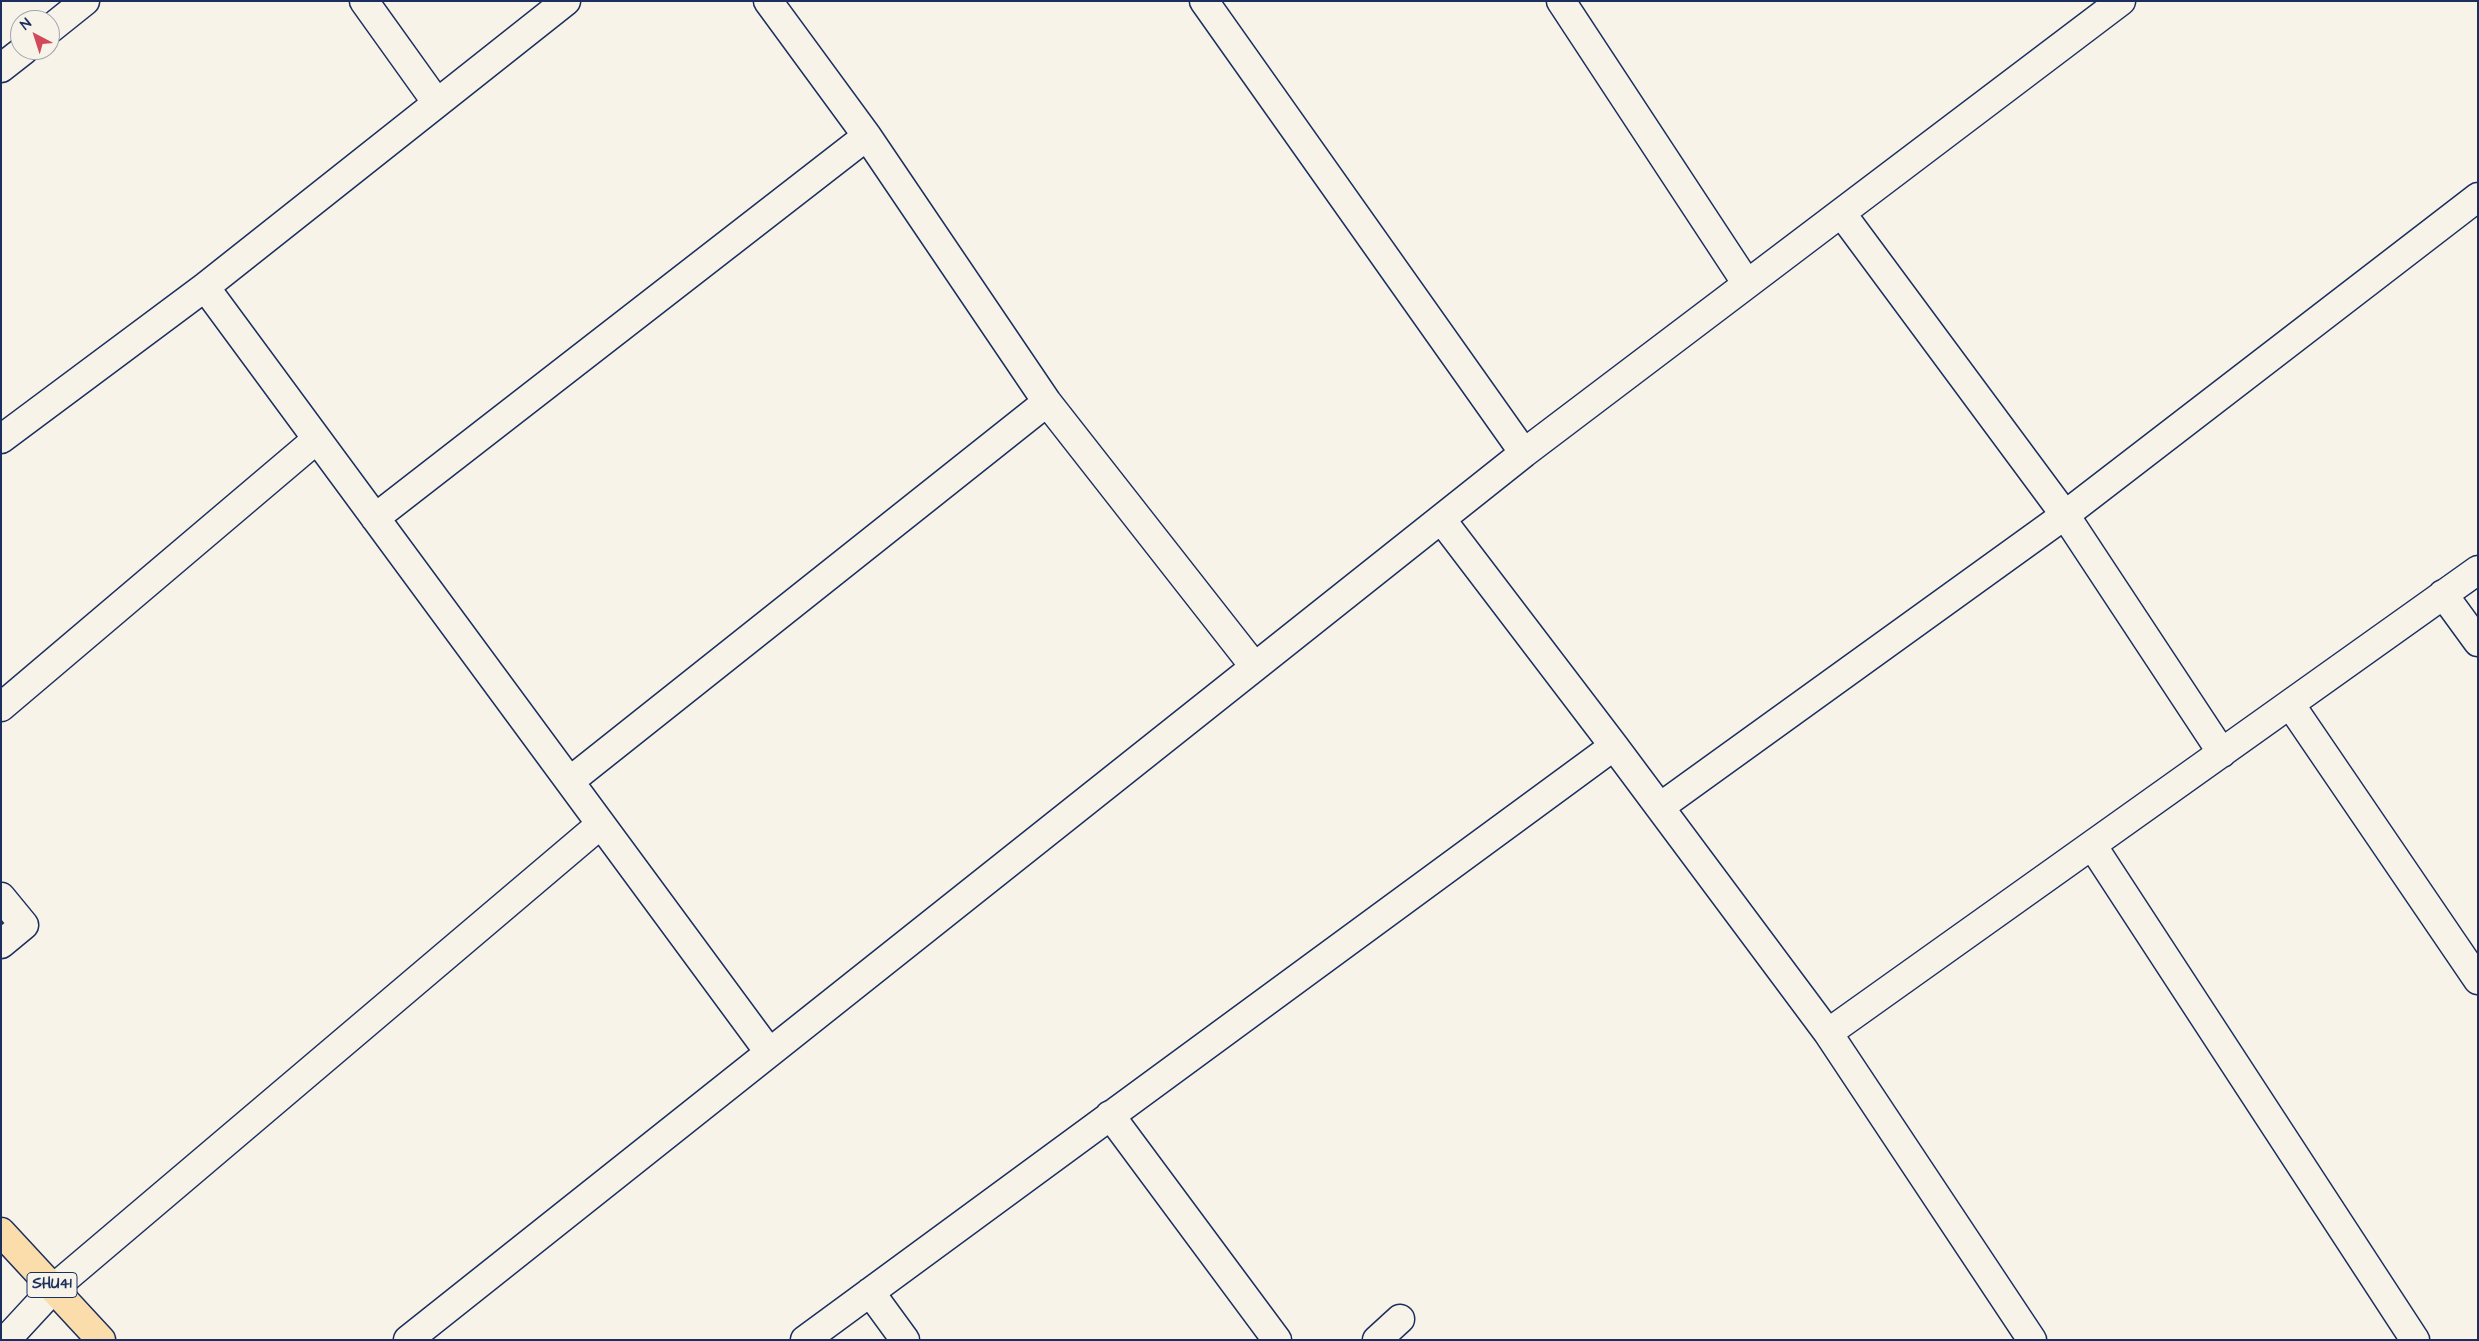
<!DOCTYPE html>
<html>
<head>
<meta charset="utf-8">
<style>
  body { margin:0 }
  #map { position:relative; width:2479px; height:1341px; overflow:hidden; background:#f7f3e8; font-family:"Architects Daughter",sans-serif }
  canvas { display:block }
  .frame { position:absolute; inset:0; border:2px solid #1b2f5e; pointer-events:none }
  .north { position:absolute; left:10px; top:10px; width:50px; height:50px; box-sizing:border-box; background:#f7f3e8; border:1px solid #9fa5b1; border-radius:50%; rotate:320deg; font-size:14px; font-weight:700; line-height:20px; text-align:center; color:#1b2f5e }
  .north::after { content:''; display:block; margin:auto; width:18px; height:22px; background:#d1495b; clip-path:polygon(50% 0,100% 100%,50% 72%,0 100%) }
</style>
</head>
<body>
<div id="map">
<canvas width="2479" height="1341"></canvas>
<div class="frame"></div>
<div class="north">N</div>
</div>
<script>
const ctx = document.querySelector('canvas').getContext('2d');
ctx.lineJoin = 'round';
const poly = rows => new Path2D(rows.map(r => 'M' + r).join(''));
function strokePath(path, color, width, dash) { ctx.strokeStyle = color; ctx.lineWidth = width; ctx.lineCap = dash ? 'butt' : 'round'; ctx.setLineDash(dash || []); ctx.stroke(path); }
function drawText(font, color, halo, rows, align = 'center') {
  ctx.font = font + ' "Architects Daughter",sans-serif'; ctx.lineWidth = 4; ctx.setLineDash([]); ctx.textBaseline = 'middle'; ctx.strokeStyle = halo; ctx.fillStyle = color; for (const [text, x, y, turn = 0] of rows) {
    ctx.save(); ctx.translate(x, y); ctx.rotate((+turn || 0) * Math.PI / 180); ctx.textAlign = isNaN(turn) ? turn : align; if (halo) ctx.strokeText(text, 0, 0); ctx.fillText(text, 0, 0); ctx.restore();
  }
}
const street = poly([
  [364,1,437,103],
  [768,1,867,136],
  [1204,1,1524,453],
  [1561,1,1747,284],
  [50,29,85,1],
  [1,68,24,50],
  [1842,214,2065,515,2222,753],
  [205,287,769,1052],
  [1,439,205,287,566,1],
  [375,518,867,136,1047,402,1254,666],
  [1441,519,1614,746,1828,1033,2032,1340],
  [2443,594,2478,642],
  [2290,704,2478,980],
  [1,707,317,439],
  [570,781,1047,402],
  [1660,807,2065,515,2478,197],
  [2092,845,2415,1340],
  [1,897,24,925,1,944],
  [1828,1033,2478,570],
  [1110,1115,1277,1340],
  [870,1292,905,1340],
  [6,1340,54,1288,601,824],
  [408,1340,1524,453,2121,1],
  [805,1340,1614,746],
  [1377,1340,1400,1319]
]);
const primary = poly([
  [1,1232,101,1340]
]);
strokePath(street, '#1b2f5e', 31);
strokePath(primary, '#1b2f5e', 31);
strokePath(street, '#f7f3e8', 28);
strokePath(primary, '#faddab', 28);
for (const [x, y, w] of [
  [52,1285,50]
]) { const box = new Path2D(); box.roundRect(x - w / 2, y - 12.5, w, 25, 4); ctx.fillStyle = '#f7f3e8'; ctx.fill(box); strokePath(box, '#1b2f5e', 1); }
drawText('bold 15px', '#1b2f5e', null, [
  ["SHU41",52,1285]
]);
</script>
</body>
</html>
